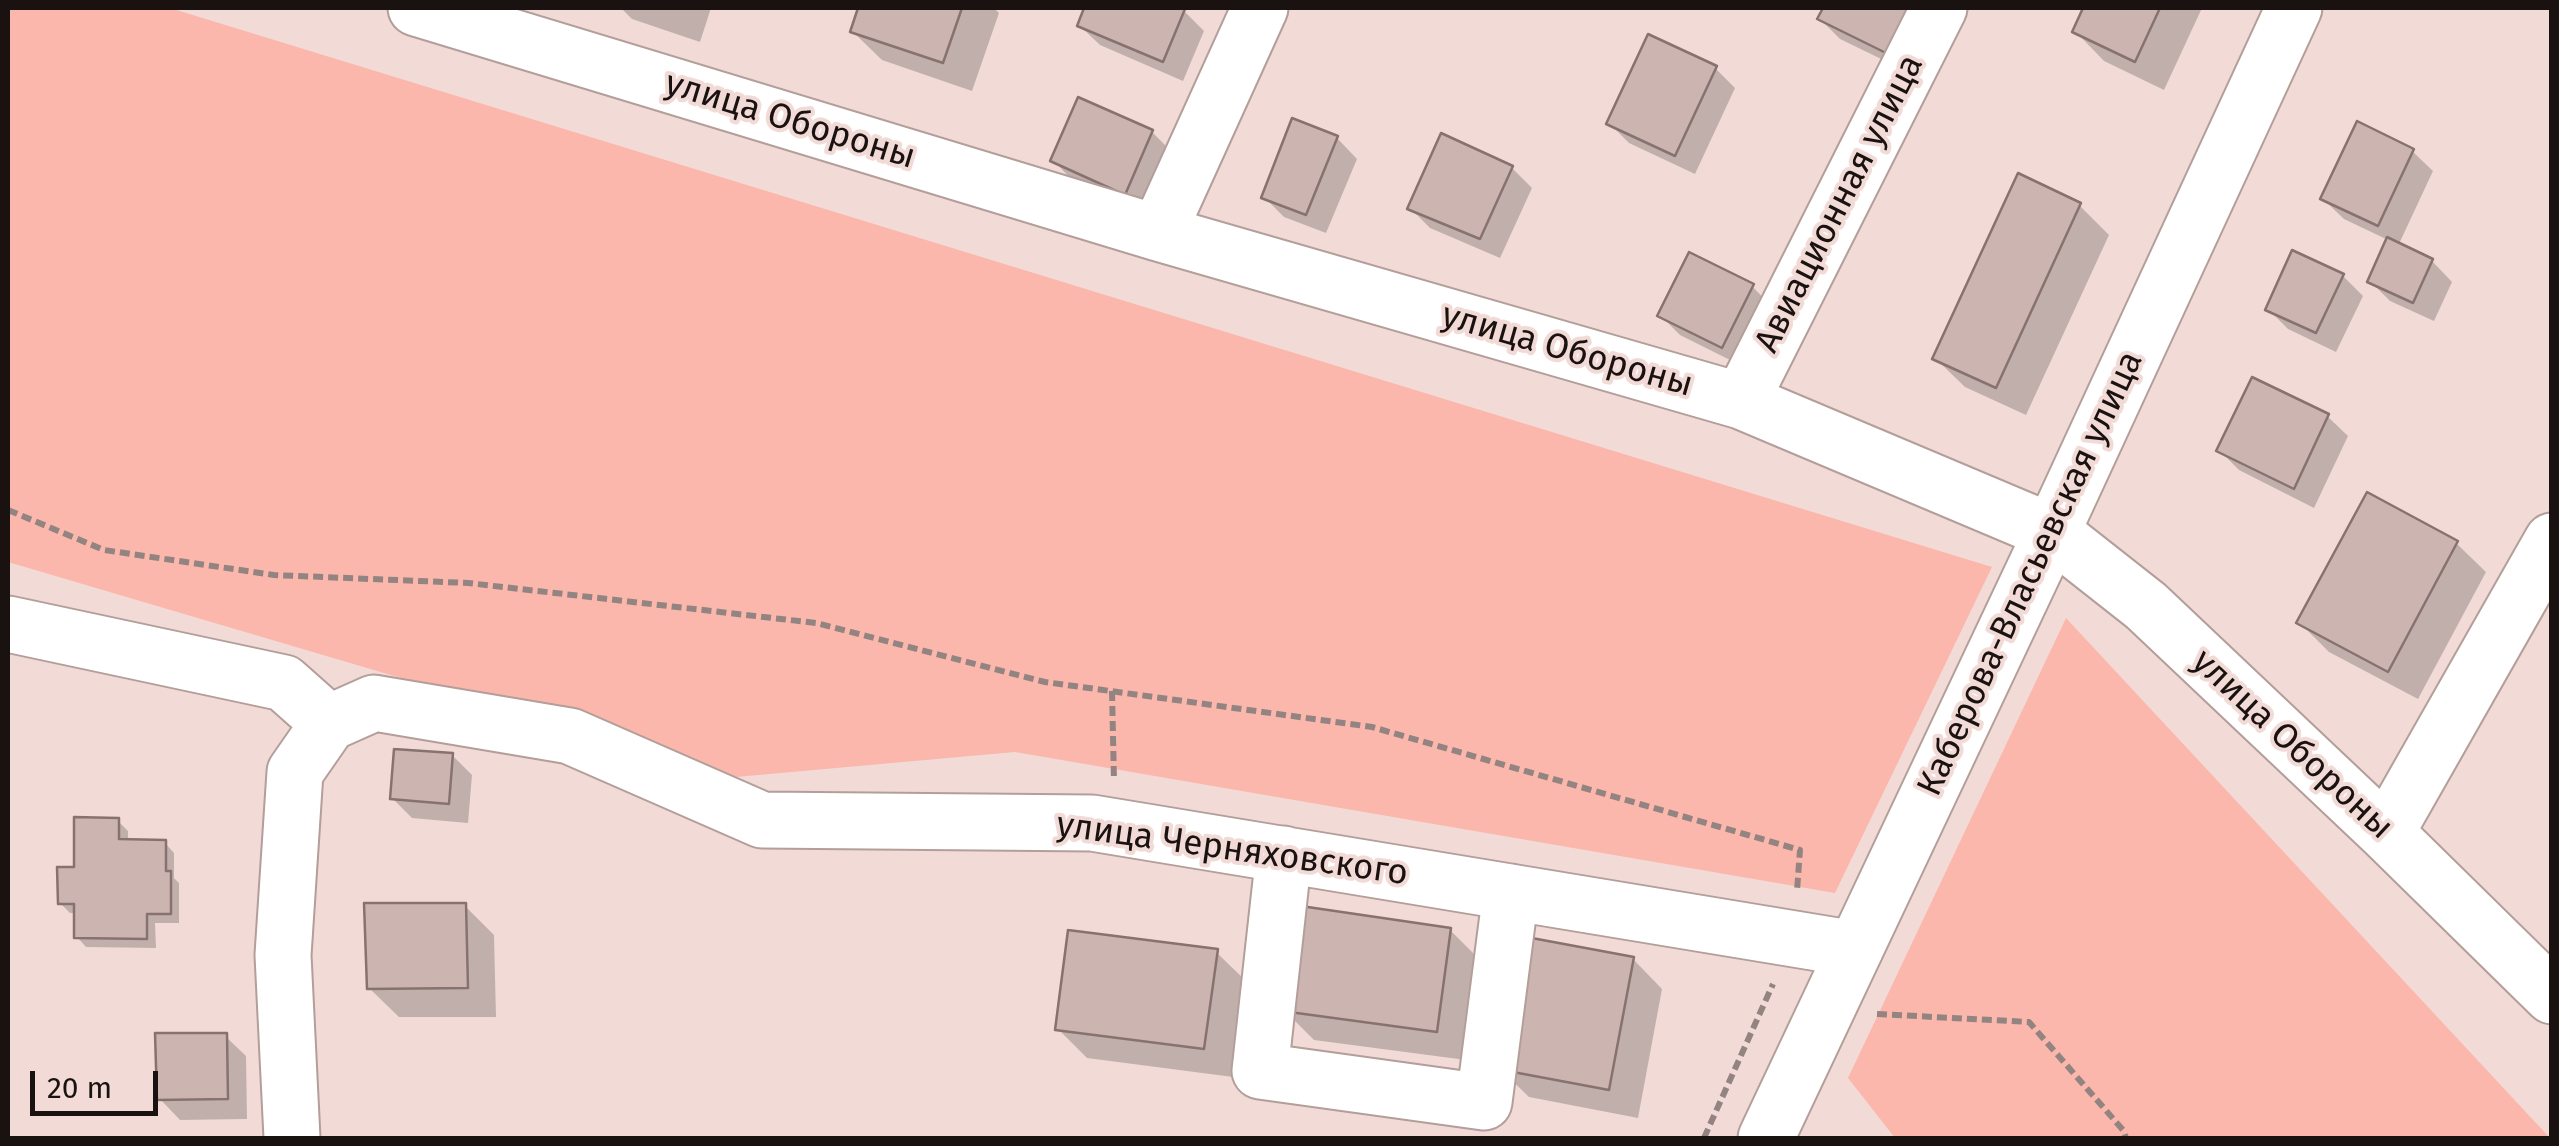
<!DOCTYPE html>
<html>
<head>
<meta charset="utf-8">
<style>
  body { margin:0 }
  #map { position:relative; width:2559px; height:1146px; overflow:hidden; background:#f2dbd7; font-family:"Fira Sans",sans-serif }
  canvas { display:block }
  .frame { position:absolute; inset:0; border:10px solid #191210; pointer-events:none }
  .scale { position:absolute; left:30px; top:1071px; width:128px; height:45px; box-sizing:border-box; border:5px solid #191210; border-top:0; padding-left:12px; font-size:30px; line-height:35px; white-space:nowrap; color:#191210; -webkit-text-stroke:8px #f2dbd7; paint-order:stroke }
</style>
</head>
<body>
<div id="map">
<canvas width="2559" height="1146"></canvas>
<div class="frame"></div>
<div class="scale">20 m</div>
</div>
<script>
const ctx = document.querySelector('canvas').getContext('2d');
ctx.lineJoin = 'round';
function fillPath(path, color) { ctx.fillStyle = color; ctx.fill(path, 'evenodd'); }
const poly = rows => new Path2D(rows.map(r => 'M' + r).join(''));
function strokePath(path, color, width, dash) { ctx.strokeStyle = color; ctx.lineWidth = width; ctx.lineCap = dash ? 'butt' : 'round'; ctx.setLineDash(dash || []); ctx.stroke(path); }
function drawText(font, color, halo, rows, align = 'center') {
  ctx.font = font + ' "Fira Sans",sans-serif'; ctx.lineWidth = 8; ctx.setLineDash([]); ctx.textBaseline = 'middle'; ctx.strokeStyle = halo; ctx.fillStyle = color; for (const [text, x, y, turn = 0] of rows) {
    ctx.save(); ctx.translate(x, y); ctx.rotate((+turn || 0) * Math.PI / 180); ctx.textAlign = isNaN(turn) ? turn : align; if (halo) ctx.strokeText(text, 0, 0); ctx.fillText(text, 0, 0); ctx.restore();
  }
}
fillPath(poly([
  [8,8,170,8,1992,567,1835,893,1015,752,736,777,8,562],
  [2066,618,2550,1138,1895,1138,1848,1078]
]), '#fbb7ac');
fillPath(poly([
  [621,8,711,8,700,42,632,19],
  [860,8,994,8,999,13,972,91,882,60,852,31],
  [1087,8,1176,8,1184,11,1204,31,1183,81,1100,45,1079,25],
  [1825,8,1926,8,1906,71,1840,39,1820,19],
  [2086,8,2202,8,2164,90,2104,61,2075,31],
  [1715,68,1735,88,1695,174,1629,143,1609,123],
  [1152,132,1172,152,1146,213,1073,181,1053,160],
  [1337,138,1357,159,1326,233,1284,217,1264,197],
  [2412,151,2433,171,2398,246,2432,261,2452,282,2434,321,2390,301,2370,281,2388,240,2344,219,2323,199],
  [1512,168,1532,188,1500,258,1430,228,1410,208],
  [2079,205,2109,235,2026,415,1965,387,1935,358],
  [2343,276,2363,296,2336,352,2288,329,2268,309],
  [1752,286,1772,307,1742,366,1680,335,1660,315],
  [2327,416,2348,436,2314,508,2239,470,2219,450],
  [2456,543,2486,572,2418,699,2329,652,2299,622],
  [452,755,472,775,468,823,412,818,392,798],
  [118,821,128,831,128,842,165,843,174,853,174,878,179,883,179,923,155,923,156,948,86,947,77,937,77,913,70,913,60,903,76,869],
  [465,906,494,935,496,1017,399,1017,369,988],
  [1450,930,1479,959,1466,1060,1314,1040,1284,1010],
  [1216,952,1246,981,1233,1077,1087,1058,1058,1029],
  [1633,959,1662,989,1638,1118,1529,1097,1499,1068],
  [225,1036,246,1056,247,1119,180,1120,160,1099]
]), '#0003');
const building = poly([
  [858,8,962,8,943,63,850,32,858,8],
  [1084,8,1182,8,1185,9,1163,62,1077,26,1084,8],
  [1823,8,1908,8,1886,53,1817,19,1823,8],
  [2083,8,2160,8,2135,62,2072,32,2083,8],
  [1648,34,1717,66,1675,156,1606,124,1648,34],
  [1078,97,1153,130,1125,195,1050,161,1078,97],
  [1292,118,1338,136,1306,215,1261,198,1292,118],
  [2357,121,2414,149,2378,226,2320,199,2357,121],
  [1441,133,1513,166,1480,239,1407,209,1441,133],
  [2018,173,2081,203,1996,388,1932,359,2018,173],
  [2387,237,2433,259,2413,303,2367,282,2387,237],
  [2292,250,2344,274,2316,333,2265,310,2292,250],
  [1689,252,1754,284,1722,348,1657,316,1689,252],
  [2252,377,2329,414,2294,489,2216,451,2252,377],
  [2367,492,2458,541,2388,672,2296,623,2367,492],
  [394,749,453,753,449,804,390,799,394,749],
  [74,817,119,818,119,839,166,840,166,871,171,871,171,914,147,914,147,939,74,938,74,904,58,904,57,867,74,867,74,817],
  [364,903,466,903,468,988,367,989,364,903],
  [1294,905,1451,928,1437,1032,1282,1011,1294,905],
  [1068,930,1218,949,1204,1049,1055,1030,1068,930],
  [1521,936,1634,957,1609,1090,1497,1069,1521,936],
  [155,1033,227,1033,228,1099,157,1100,155,1033]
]);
fillPath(building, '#ccb5b1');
strokePath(building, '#87726f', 2.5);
const minor = poly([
  [416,8,1158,233,1741,401,2052,532,2146,606,2386,833,2552,996],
  [1158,233,1260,8],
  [1741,401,1939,8],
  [8,624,284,683,329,723],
  [329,723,374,703,570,736,762,820,1092,823,1855,949],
  [2386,833,2552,541],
  [1284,854,1260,1071,1484,1102,1511,892],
  [292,1138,283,955,295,772,329,723]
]);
const major = poly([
  [1766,1138,2052,532,2294,8]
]);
strokePath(minor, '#b39e9a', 59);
strokePath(major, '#b39e9a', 59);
strokePath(poly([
  [8,510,104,550,274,575,468,583,816,623,1045,682,1372,727,1800,850,1797,891],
  [1112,691,1114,781],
  [1877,1014,2029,1022,2123,1130,2126,1138],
  [1704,1138,1773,984]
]), '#948481', 6, [10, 5]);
strokePath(minor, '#fff', 55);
strokePath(major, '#fff', 55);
drawText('35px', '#191210', '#f2dbd7', [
  ["улица Обороны",790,121,17],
  ["Авиационная улица",1840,204,-63],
  ["улица Обороны",1567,351,16],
  ["Каберова-Власьевская улица",2031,574,-65],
  ["улица Обороны",2292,745,43],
  ["улица Черняховского",1232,850,8]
]);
</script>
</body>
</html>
